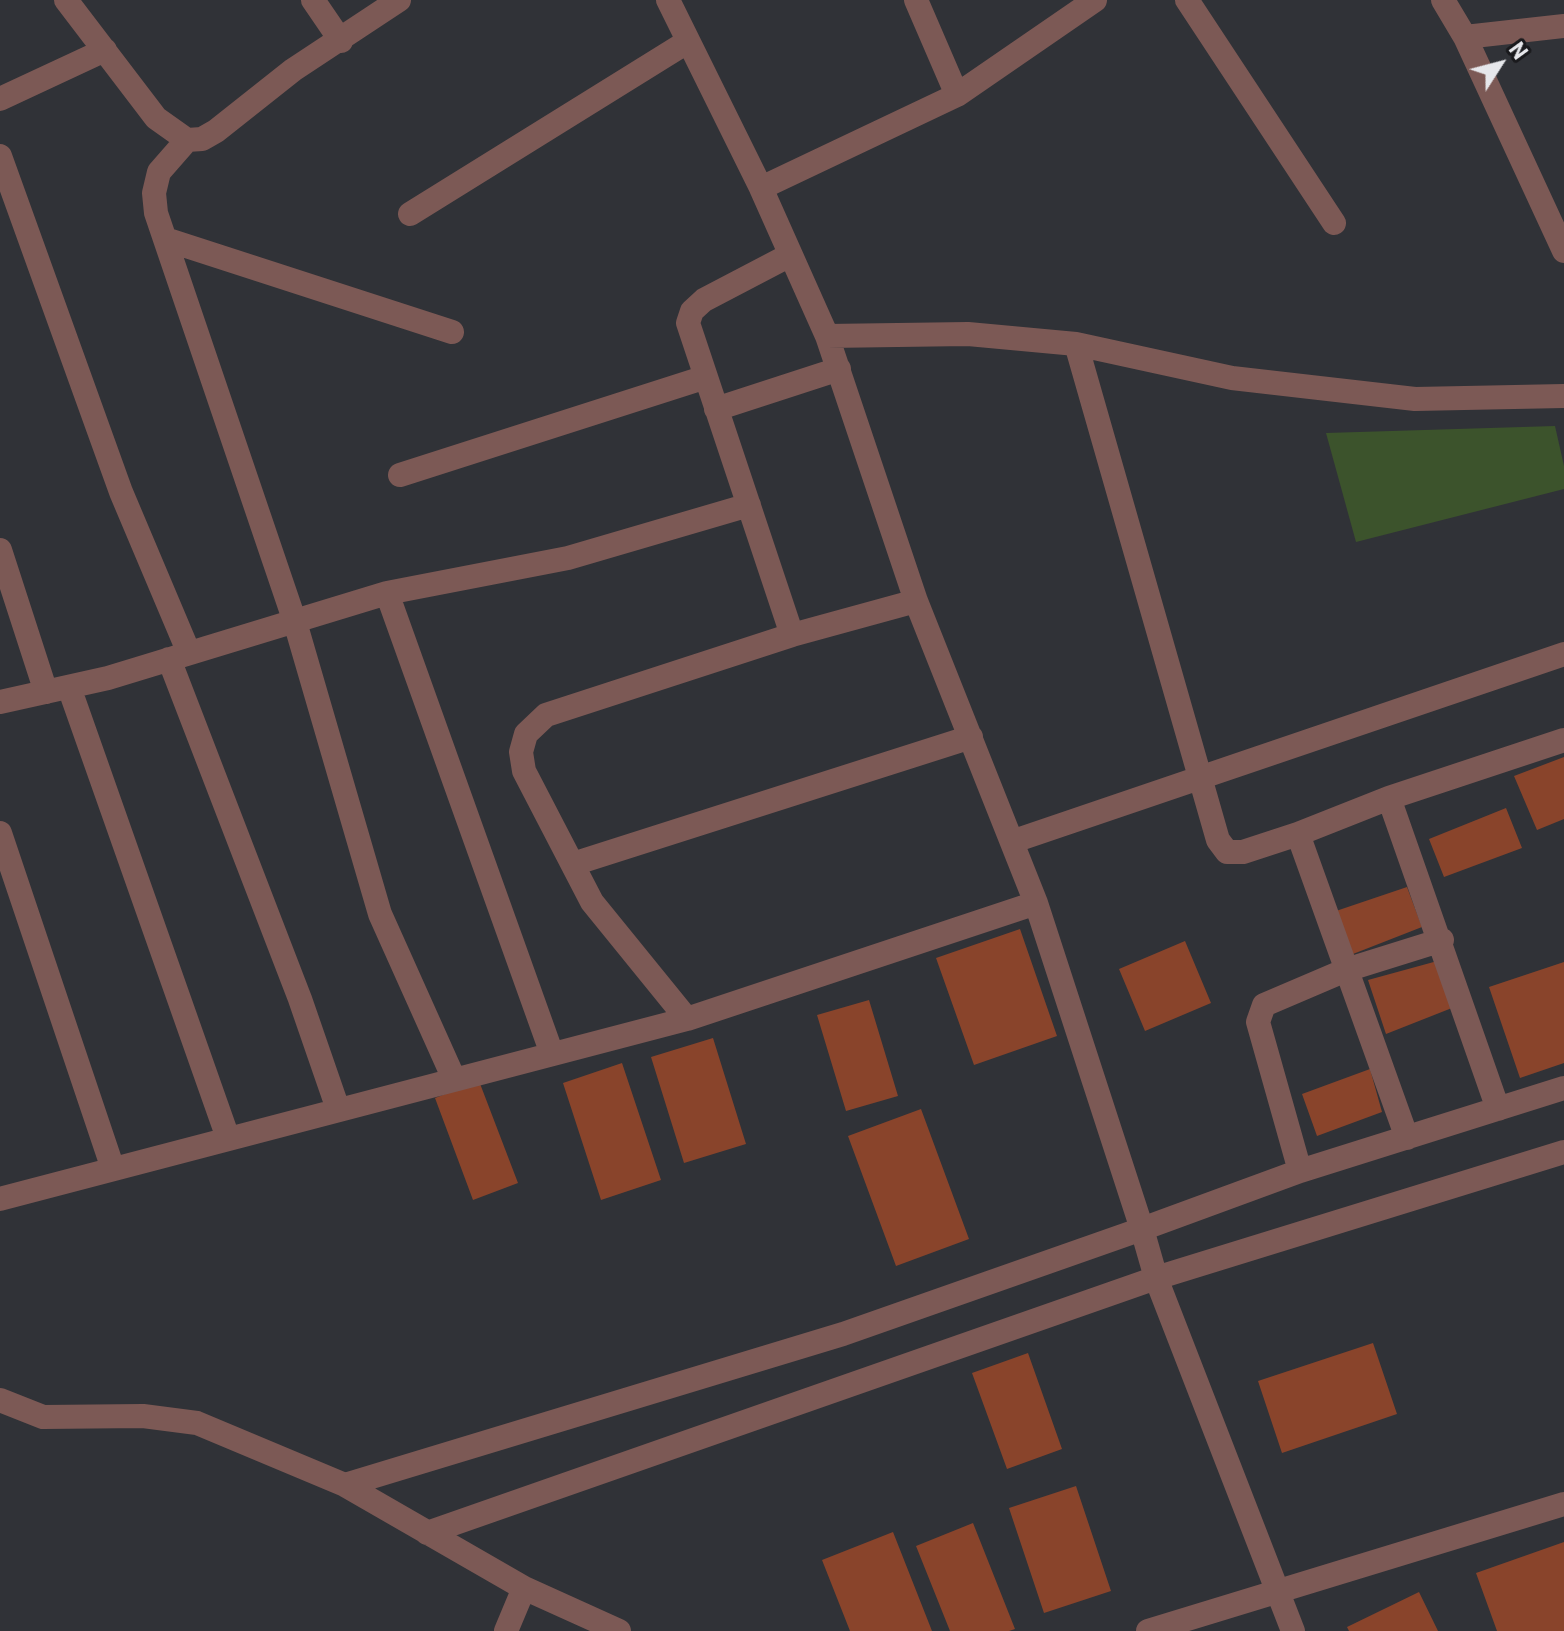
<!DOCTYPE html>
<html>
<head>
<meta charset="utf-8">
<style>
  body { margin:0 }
  #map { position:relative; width:1564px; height:1631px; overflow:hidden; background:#303237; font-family:Barlow,sans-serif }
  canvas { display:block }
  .north { position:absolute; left:1460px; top:24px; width:80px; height:80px; -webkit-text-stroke:6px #19191c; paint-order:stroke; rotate:54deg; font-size:22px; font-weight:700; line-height:32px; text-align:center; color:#e6e7eb }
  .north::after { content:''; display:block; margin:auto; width:28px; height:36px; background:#e6e7eb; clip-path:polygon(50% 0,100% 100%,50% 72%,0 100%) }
</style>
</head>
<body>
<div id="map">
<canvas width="1564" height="1631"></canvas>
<div class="north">N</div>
</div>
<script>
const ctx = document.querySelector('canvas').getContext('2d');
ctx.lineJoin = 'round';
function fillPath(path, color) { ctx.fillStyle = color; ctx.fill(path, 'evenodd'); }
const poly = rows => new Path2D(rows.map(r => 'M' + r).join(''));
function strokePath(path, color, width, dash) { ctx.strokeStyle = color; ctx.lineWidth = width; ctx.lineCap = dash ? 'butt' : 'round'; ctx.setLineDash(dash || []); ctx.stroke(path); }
fillPath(poly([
  [1555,426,1564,466,1564,489,1356,542,1326,433]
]), '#3c532c');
fillPath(poly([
  [1564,757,1564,819,1537,830,1514,776],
  [1506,808,1522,848,1444,877,1429,839],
  [1407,887,1422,927,1353,954,1336,911],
  [1020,929,1057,1036,974,1065,936,958],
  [1185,941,1211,1003,1145,1031,1119,969],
  [1441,960,1457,1006,1386,1034,1368,980],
  [1564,962,1564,1063,1520,1078,1489,987],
  [869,1000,898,1096,846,1111,817,1015],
  [713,1038,746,1144,684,1163,651,1057],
  [622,1063,661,1180,601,1200,563,1083],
  [1370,1069,1382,1112,1317,1136,1302,1094],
  [479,1081,518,1183,473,1200,435,1098],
  [921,1109,969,1239,896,1266,848,1136],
  [1373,1343,1397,1414,1282,1453,1258,1381],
  [1028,1353,1062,1449,1007,1469,972,1373],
  [1076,1486,1111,1591,1044,1613,1009,1508],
  [973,1523,1015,1629,1009,1631,950,1631,916,1546],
  [893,1532,932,1631,850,1631,822,1560],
  [1564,1542,1564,1631,1497,1631,1476,1573],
  [1419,1592,1438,1631,1349,1631,1347,1627]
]), '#89442b');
strokePath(poly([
  [66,0,156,118,187,140,202,139,216,131,293,70,399,0],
  [313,0,341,41],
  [668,0,761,188,827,336,916,601,1036,903,1142,1229,1300,1171,1564,1088],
  [916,0,957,95,1095,0],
  [1187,0,1334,223],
  [1443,0,1465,37,1564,26],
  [1465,37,1564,251],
  [0,99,105,50],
  [187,140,159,172,154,193,156,213,295,622,380,914,454,1079],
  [0,156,121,492,189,653],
  [761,188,957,95],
  [410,214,687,42],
  [168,240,452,332],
  [790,255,704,300,692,311,688,323,792,635],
  [827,336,968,334,1076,344,1232,378,1415,399,1564,396],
  [1076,344,1218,840,1227,852,1243,852,1298,834,1389,798,1564,740],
  [716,409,839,369],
  [400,475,706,377],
  [0,550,46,692],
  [387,593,552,1054],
  [169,659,300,999,338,1109],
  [69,687,228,1138],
  [0,702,108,678,387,593,568,558,749,505],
  [1389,798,1498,1109],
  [0,833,113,1169],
  [1298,834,1407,1138],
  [1014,841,1564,654],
  [573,864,971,737],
  [687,1019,592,902,524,771,521,752,526,734,546,715,792,635,916,601],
  [1300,1171,1258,1022,1264,1005,1346,970,1442,940],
  [0,1199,687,1019,1036,903],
  [0,1400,43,1417,143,1416,197,1423,345,1485,524,1588,619,1631],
  [345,1485,843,1334,1142,1229,1156,1278,1564,1152],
  [427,1533,1156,1278,1293,1631],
  [506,1631,524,1588],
  [1148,1631,1564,1504]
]), '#7c5955', 24);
</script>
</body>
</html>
